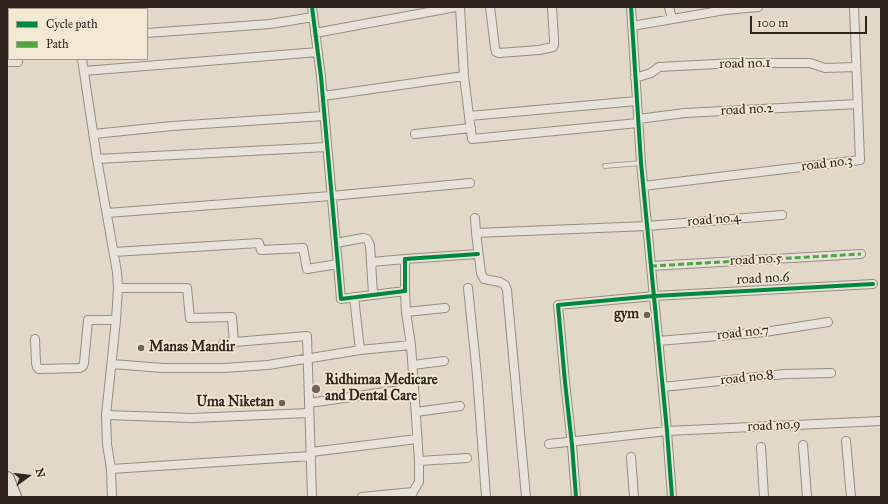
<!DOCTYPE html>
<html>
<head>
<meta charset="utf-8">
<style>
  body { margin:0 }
  #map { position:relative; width:888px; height:504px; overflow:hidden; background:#e1d8c7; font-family:"IM FELL Great Primer",serif }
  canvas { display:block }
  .frame { position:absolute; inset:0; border:8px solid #30241e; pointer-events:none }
  .legend { position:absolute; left:8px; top:8px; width:140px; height:52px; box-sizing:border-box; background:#f3e8d3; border:1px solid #a59a8b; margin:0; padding:5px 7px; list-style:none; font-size:12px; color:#30241e }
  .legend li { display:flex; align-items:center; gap:8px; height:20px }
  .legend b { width:20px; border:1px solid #a59a8b }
  .north { position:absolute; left:8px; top:456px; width:40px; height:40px; -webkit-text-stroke:3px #f3e8d3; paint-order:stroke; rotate:75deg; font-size:11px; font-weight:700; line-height:16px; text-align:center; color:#30241e }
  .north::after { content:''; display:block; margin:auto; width:14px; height:18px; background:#30241e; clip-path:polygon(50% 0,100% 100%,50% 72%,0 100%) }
  .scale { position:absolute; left:750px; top:16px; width:117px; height:18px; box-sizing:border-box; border:2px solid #30241e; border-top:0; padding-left:5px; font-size:12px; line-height:14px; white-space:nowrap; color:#30241e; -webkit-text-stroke:3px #f3e8d3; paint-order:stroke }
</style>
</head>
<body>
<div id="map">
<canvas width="888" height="504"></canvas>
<div class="frame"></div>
<ul class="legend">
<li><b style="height:5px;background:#00873e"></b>Cycle path</li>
<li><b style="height:5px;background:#52a341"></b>Path</li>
</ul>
<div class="north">N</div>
<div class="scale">100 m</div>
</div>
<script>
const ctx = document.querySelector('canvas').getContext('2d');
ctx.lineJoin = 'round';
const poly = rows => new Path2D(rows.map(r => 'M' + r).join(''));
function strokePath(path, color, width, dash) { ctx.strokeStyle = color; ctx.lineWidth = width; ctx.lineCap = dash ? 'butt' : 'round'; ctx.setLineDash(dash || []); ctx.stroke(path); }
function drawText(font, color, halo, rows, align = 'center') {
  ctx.font = font + ' "IM FELL Great Primer",serif'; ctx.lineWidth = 3.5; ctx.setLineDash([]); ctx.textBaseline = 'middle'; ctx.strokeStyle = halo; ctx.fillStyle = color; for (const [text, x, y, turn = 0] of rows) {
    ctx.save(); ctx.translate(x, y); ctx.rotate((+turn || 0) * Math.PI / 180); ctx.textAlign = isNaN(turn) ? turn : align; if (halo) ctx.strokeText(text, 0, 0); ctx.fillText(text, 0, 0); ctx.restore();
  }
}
const service = poly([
  [605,166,641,163]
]);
const minor = poly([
  [73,7,76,7],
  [312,7,321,77,341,299,405,291,405,259,478,254],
  [490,7,495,48,496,52,499,53,539,50,553,47,554,45,554,39,552,7],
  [631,7,641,163,667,431,672,497],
  [669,7,672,19],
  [632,26,725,10,758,7],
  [147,33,270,24,313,17],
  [315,33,456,7],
  [82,59,97,159,117,272,118,288,116,320,106,415,107,444,111,469,112,497],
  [7,62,18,62],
  [84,71,318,52],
  [464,76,469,116,637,101],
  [635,78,651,73,659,67,735,63,810,63,825,68,856,67],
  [323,96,464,76,460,7],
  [469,116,472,139,638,123],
  [638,119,685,113,858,104],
  [94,134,172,126,324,116],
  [415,134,471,128],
  [97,159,327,147],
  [643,186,860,160,854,7],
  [107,213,331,196,470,183],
  [475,218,476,233,647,226,782,215],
  [476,233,481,273,484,279,500,282,505,285,507,290,526,497],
  [336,243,363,238,367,239,370,245,373,294],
  [114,252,259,243,261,250,303,248,307,269,338,264],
  [372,262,405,259],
  [651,266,861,254],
  [118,288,187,288,190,318,232,317,234,343],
  [468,288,477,375,486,497],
  [405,291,406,312],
  [354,297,360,350],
  [35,339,36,363,37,367,39,369,80,368,83,366,84,363,88,320,116,320],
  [658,341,765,332,828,322],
  [223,343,307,336,312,497],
  [112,364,163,368,223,368,268,365,360,350,411,345],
  [413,365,444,361],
  [663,387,785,374,831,373],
  [309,403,414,388],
  [416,412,460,406],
  [106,415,192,418,309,413],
  [846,441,851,497],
  [549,444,667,431,881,421],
  [803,445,807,497],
  [761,447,764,497],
  [311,452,417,439],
  [631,457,634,497],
  [419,461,467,458],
  [111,469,311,456],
  [362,497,413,492],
  [412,497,411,495,419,482,419,461,411,345,406,312,445,308],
  [576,497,572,445,565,382,558,305,654,296,873,284]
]);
const trunk = poly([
  [7,479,14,497]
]);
strokePath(service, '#958e84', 5.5);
strokePath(minor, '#958e84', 10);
strokePath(trunk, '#7c766d', 16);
strokePath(service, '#e8e3da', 4);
strokePath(minor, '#e8e3da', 8);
strokePath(trunk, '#e4ded4', 14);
strokePath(poly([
  [651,266,861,254]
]), '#52a341', 3, [6, 3]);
strokePath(poly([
  [312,7,321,77,341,299,405,291,405,259,478,254],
  [631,7,641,163,667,431,672,497],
  [576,497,572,445,565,382,558,305,654,296,873,284]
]), '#00873e', 4);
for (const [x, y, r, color] of [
  [647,315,4,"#6e6359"],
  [141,348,4,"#6e6359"],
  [316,389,5,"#6e6359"],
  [282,403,4,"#6e6359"]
]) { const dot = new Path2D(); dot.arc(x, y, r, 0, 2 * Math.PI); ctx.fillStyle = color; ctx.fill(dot); strokePath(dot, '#f3e8d3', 1.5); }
drawText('14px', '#30241e', '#f3e8d3', [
  ["road no.1",745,64,-1],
  ["road no.2",747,110,-3],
  ["road no.3",827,164,-7],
  ["road no.4",714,220,-5],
  ["road no.5",756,260,-3],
  ["road no.6",763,279,-3],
  ["road no.7",743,333,-6],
  ["road no.8",747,378,-6],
  ["road no.9",774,426,-3]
]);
drawText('bold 14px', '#30241e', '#f3e8d3', [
  ["gym",639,315],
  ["Manas Mandir",149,348,"left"],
  ["Ridhimaa Medicare",325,381,"left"],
  ["and Dental Care",325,397,"left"],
  ["Uma Niketan",274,403]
], 'right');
</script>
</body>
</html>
